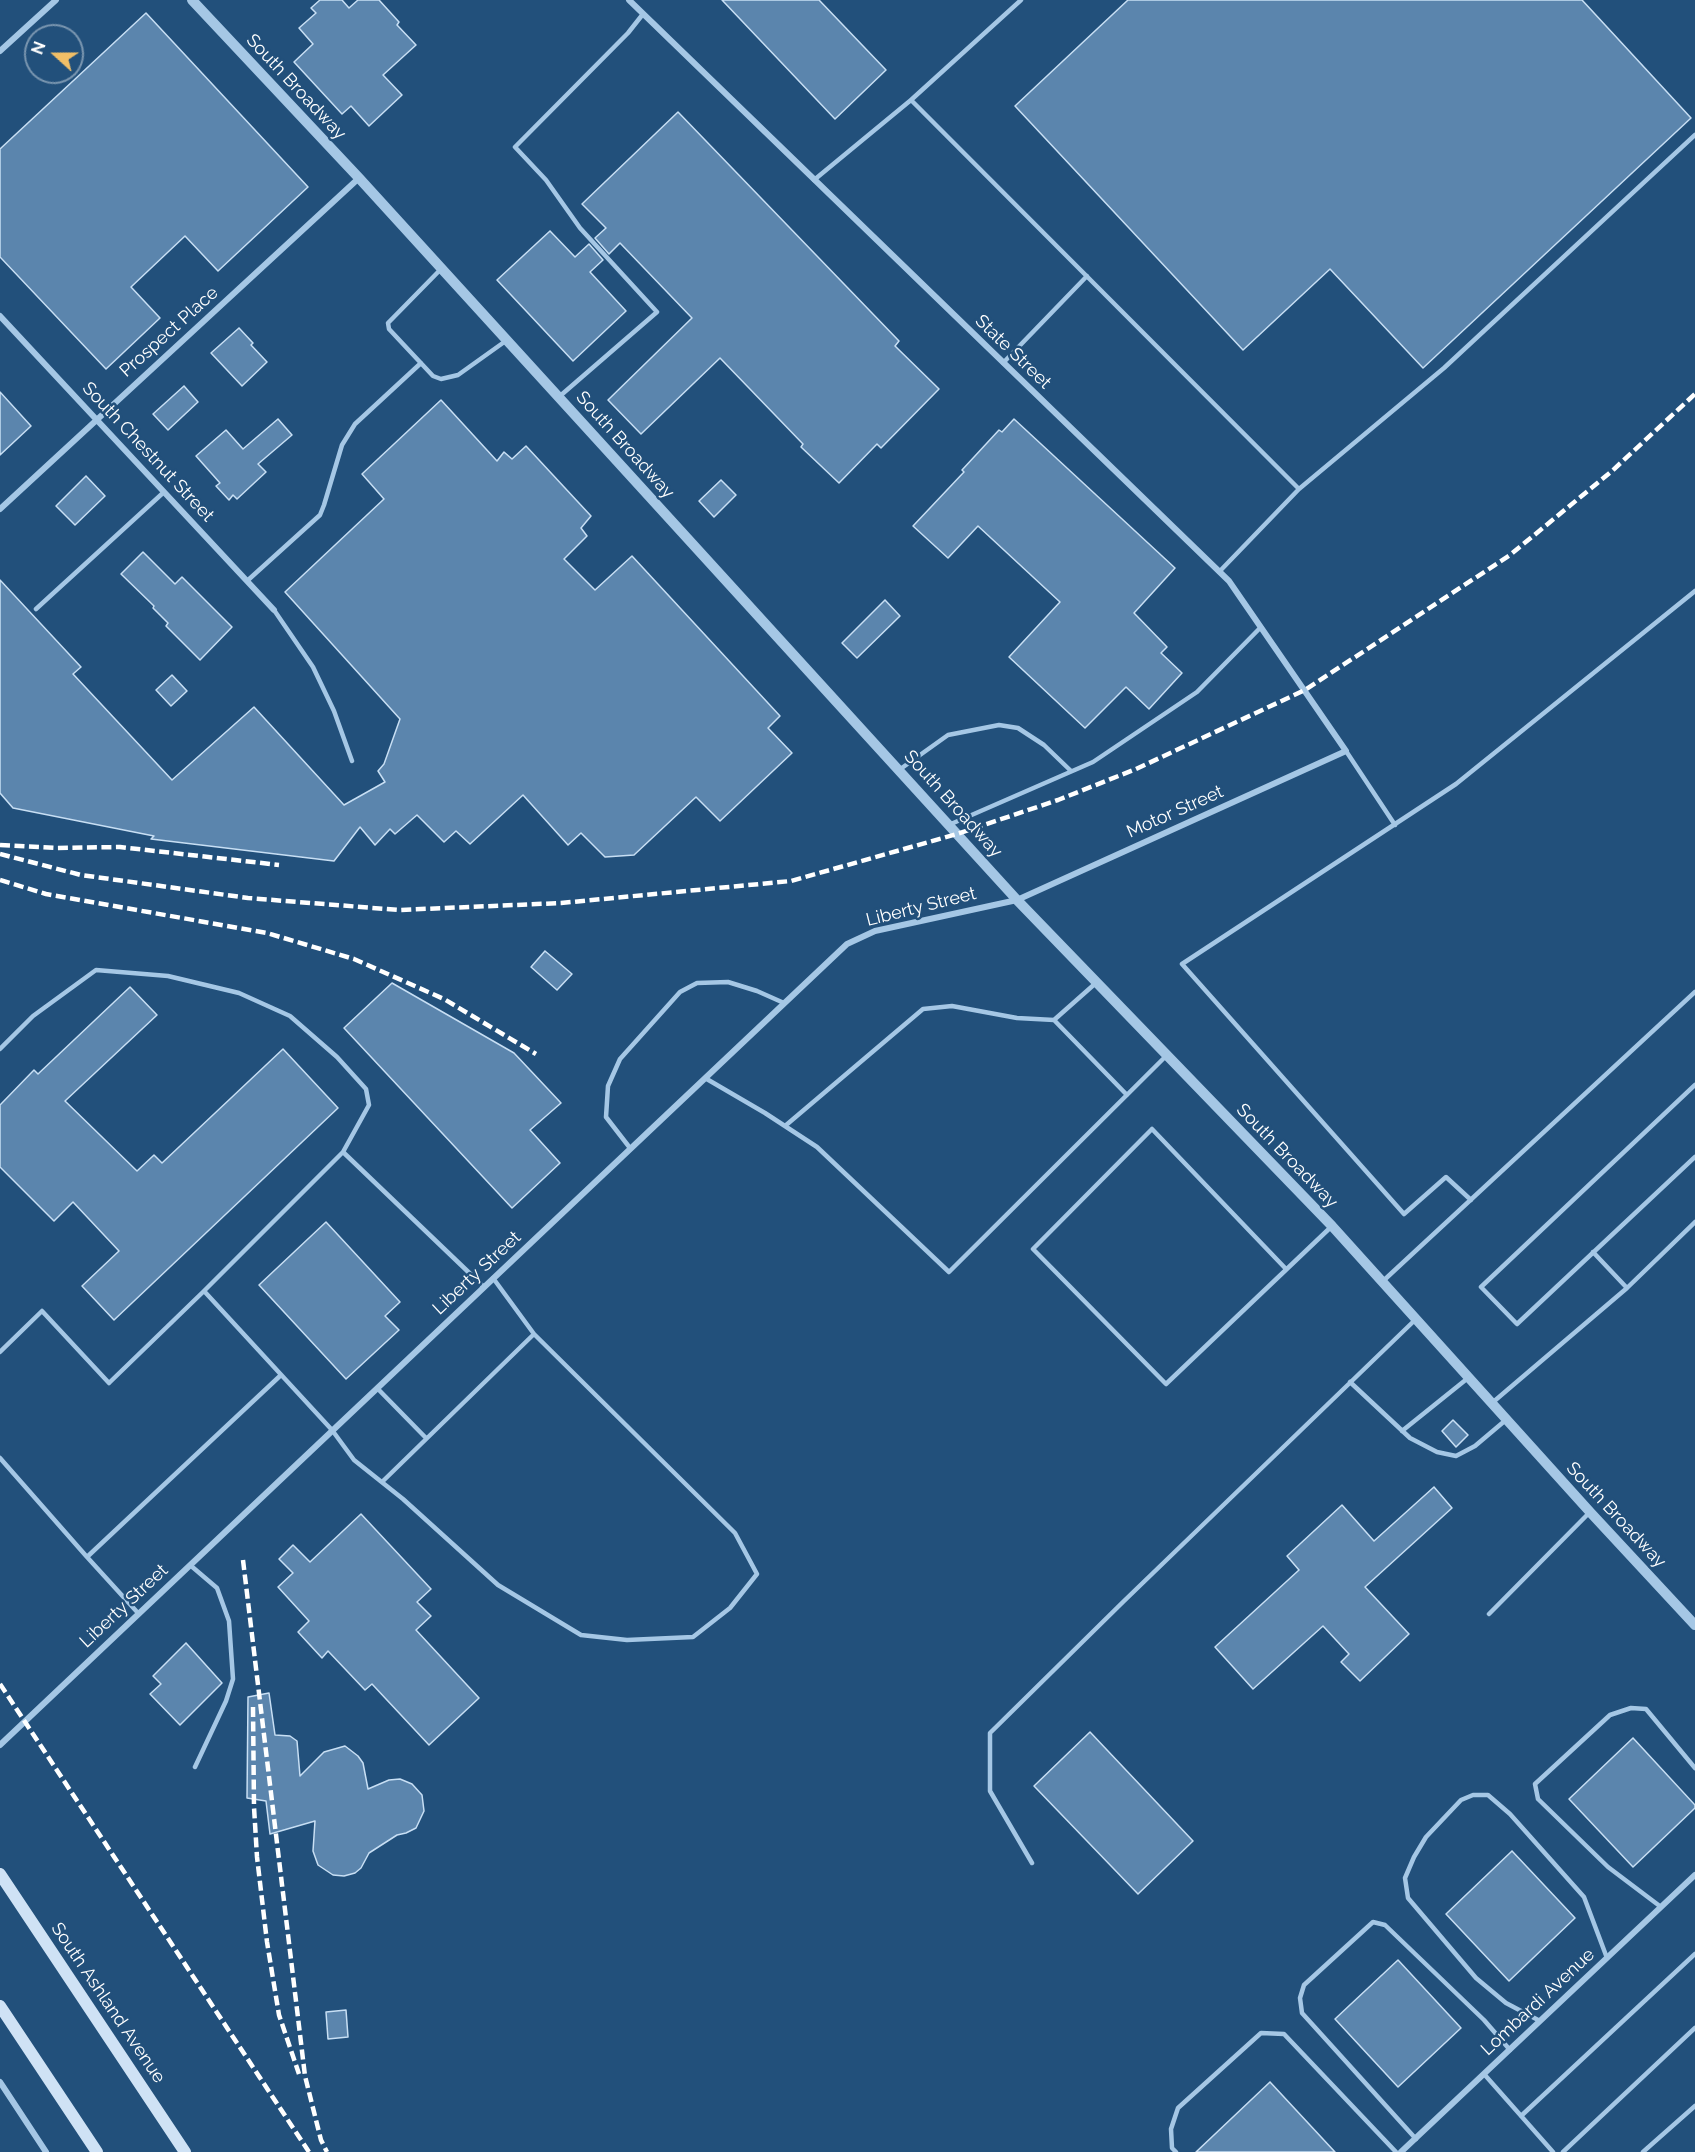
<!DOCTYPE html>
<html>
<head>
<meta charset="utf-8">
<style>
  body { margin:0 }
  #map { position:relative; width:1695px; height:2152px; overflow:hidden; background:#22507b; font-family:Raleway,sans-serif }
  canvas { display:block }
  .north { position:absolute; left:24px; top:24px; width:60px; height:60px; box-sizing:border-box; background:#22507b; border:2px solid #7a96b0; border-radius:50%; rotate:291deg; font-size:16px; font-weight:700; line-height:24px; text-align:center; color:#fff }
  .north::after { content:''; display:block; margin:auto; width:21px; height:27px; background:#f1bf67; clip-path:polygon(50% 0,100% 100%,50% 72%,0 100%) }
</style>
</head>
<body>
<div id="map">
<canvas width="1695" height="2152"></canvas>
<div class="north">N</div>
</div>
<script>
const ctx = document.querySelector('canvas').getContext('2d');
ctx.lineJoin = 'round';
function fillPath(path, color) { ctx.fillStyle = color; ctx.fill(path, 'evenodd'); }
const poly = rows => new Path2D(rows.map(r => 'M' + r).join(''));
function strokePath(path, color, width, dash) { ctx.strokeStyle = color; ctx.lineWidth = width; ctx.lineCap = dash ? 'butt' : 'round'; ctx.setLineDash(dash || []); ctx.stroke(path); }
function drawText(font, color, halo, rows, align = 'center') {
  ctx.font = font + ' Raleway,sans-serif'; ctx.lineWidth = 5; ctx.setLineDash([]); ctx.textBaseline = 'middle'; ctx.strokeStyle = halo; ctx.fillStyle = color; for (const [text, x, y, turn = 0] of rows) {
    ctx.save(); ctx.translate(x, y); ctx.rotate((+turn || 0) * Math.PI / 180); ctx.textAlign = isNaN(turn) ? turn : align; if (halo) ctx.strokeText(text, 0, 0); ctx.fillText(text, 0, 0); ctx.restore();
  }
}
const building = poly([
  [320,0,342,0,349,8,358,0,379,0,399,22,397,25,416,45,383,75,402,95,369,126,351,106,342,114,294,62,313,44,299,28,316,13,311,8,320,0],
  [722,0,819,0,886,70,835,119,722,0],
  [1128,0,1582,0,1691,118,1423,368,1330,269,1243,350,1015,106,1128,0],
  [146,13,308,187,218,271,185,236,131,287,160,318,106,369,0,257,0,149,146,13],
  [678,112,899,341,895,346,939,389,881,448,877,444,839,483,801,447,803,444,720,358,641,434,608,400,692,318,620,243,609,254,595,238,606,228,582,204,678,112],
  [550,231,575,257,589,244,603,260,590,272,626,311,573,361,497,280,550,231],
  [239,328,253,343,251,345,267,362,242,386,211,353,239,328],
  [184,386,198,402,168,430,153,414,184,386],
  [0,392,31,426,0,455,0,392],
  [441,400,497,461,504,452,512,459,526,446,591,516,581,528,587,536,564,559,595,590,632,556,780,716,768,728,792,753,720,821,696,797,634,855,605,857,581,833,568,845,523,795,470,844,456,831,444,842,417,815,395,834,390,829,375,845,360,827,334,861,151,839,154,836,13,808,0,793,0,580,81,667,73,674,172,780,254,707,344,805,385,782,378,771,384,764,400,719,285,592,384,499,362,474,441,400],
  [278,419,292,435,258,464,266,472,237,499,233,495,229,500,216,486,220,483,196,456,226,430,243,449,278,419],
  [1014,419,1175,568,1134,613,1167,647,1161,653,1182,673,1149,709,1126,687,1085,728,1009,657,1060,602,978,526,948,558,913,526,964,472,962,470,999,430,1002,432,1014,419],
  [86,476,105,496,75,525,56,506,86,476],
  [721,480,736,495,714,517,699,501,721,480],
  [143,552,175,584,182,577,232,627,200,660,166,626,168,623,153,608,154,606,121,574,143,552],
  [885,600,900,616,857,658,842,643,885,600],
  [172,675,187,691,171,706,156,690,172,675],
  [545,951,572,974,557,990,531,967,545,951],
  [392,983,514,1053,561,1103,530,1130,560,1163,512,1208,344,1028,392,983],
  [130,987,157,1015,65,1101,137,1171,154,1155,162,1163,283,1049,338,1108,114,1320,82,1286,119,1251,73,1202,54,1221,0,1167,0,1105,34,1070,38,1074,130,987],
  [326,1222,400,1302,385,1316,399,1330,346,1379,259,1285,326,1222],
  [1453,1420,1468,1435,1456,1447,1442,1431,1453,1420],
  [1434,1487,1452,1508,1365,1587,1409,1634,1360,1681,1341,1662,1349,1654,1323,1626,1253,1689,1215,1647,1299,1570,1287,1556,1342,1505,1374,1541,1434,1487],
  [361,1514,431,1589,417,1602,431,1616,416,1630,479,1698,429,1745,372,1684,365,1690,328,1651,322,1658,298,1632,309,1621,278,1587,293,1573,279,1559,293,1545,310,1562,361,1514],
  [186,1643,222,1683,180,1725,150,1694,161,1684,153,1676,186,1643],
  [269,1693,275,1735,290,1736,297,1741,300,1776,324,1752,345,1746,358,1756,363,1763,368,1789,389,1780,400,1779,412,1784,422,1795,424,1811,416,1828,406,1833,397,1835,369,1853,361,1868,355,1873,344,1876,333,1875,318,1865,313,1851,315,1821,270,1834,266,1801,247,1798,248,1697,269,1693],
  [1090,1732,1193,1841,1138,1894,1034,1786,1090,1732],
  [1633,1738,1695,1805,1695,1808,1633,1867,1569,1799,1633,1738],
  [1512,1851,1575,1918,1509,1981,1446,1914,1512,1851],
  [1398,1960,1461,2028,1398,2087,1335,2019,1398,1960],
  [346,2010,348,2037,328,2039,326,2012,346,2010],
  [1270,2082,1335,2152,1196,2152,1270,2082]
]);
fillPath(building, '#5b85ad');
strokePath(building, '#c8dff4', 1.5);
strokePath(poly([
  [911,100,1021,0],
  [814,180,911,100,1299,489,1219,572],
  [441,269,388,323,389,329,433,376,441,379,458,375,507,340],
  [1003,363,1087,276],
  [560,396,657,312,580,228,546,180,515,147,628,33,643,14],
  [1299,489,1444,368,1695,135],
  [247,581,320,515,324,505,342,445,355,424,421,363],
  [36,609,164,492],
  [274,610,313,667,334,711,352,761],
  [1346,751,1395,825],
  [899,770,948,735,999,725,1018,728,1044,745,1071,771],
  [951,824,1093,762,1197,692,1261,627],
  [1054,1020,1127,1095],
  [0,1049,33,1016,96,970,168,976,239,993,290,1016,337,1057,366,1089,369,1105,343,1152],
  [705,1078,765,1113,817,1147,949,1272,1167,1055],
  [1695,1085,1481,1287,1517,1324,1695,1157],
  [785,1126,923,1009,952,1006,1017,1018,1054,1020,1097,982],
  [630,1148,606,1117,608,1086,620,1059,680,992,697,983,728,982,757,991,784,1003],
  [1471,1200,1446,1177,1404,1214,1182,964,1456,784,1695,591],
  [1286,1269,1152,1129,1033,1249,1166,1384,1332,1226],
  [1382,1282,1695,992],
  [484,1287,343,1152,204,1291,332,1430,354,1460,403,1499,498,1585,581,1635,627,1640,693,1637,730,1608,757,1574,735,1533,534,1334],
  [1627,1288,1695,1222],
  [0,1352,42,1311,109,1383,204,1291],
  [1350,1382,1410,1438,1437,1452,1456,1456,1475,1446,1507,1419],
  [377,1388,426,1438],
  [1492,1403,1627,1288,1593,1252],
  [1402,1431,1468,1378],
  [0,1458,87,1557],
  [382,1482,534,1334,493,1278],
  [190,1565,217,1588,229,1621,233,1679,226,1701,195,1767],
  [138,1613,87,1557,281,1375],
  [1489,1614,1590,1512],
  [1032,1863,990,1791,990,1733,1124,1601,1416,1319],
  [1661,1907,1608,1867,1538,1799,1535,1784,1610,1715,1631,1708,1646,1709,1695,1768],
  [1540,2021,1506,2003,1476,1978,1408,1898,1405,1878,1414,1857,1426,1837,1461,1800,1473,1795,1488,1795,1510,1814,1584,1897,1607,1958],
  [1484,2074,1553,2152],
  [1521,2116,1695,1954],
  [1416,2139,1302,2013,1300,1998,1304,1985,1373,1922,1385,1925,1484,2020,1510,2050],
  [1176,2152,1172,2148,1171,2129,1178,2108,1261,2033,1284,2034,1396,2152],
  [1563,2152,1695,2028],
  [1643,2152,1695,2106]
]), '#a5c7e5', 4.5);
strokePath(poly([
  [0,51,56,0],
  [0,316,274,610],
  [0,509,359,178],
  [0,1745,847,944,875,931,1017,900,1346,751,1229,581,629,0],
  [0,2082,46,2152],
  [1401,2152,1695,1875]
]), '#a5c7e5', 6);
strokePath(poly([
  [192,0,359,178,1017,900,1332,1226,1590,1512,1695,1625]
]), '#a5c7e5', 10);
strokePath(poly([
  [0,1874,185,2152],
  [0,2006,97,2152]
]), '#cfe2f5', 12);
strokePath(poly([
  [0,845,56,848,120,847,279,865],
  [0,854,81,875,248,898,399,910,561,903,791,881,957,834,1058,800,1136,769,1305,690,1510,555,1612,471,1695,394],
  [0,880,46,894,267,933,354,959,444,999,536,1054],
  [243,1560,305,2076,321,2140,327,2152],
  [0,1684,309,2152],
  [253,1707,254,1807,257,1857,267,1942,279,2015,299,2074]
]), '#fff', 4.5, [10, 4.5]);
drawText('18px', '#fff', '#22507b', [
  ["South Broadway",296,87,47],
  ["Prospect Place",169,332,-42],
  ["State Street",1013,352,44],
  ["South Broadway",625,445,48],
  ["South Chestnut Street",148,452,47],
  ["South Broadway",953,804,48],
  ["Motor Street",1175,812,-24],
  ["Liberty Street",921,907,-14],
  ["South Broadway",1287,1156,46],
  ["Liberty Street",477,1273,-43],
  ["South Broadway",1616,1515,47],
  ["Liberty Street",124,1606,-43],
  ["Lombardi Avenue",1538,2002,-43],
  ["South Ashland Avenue",108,2003,56]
]);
</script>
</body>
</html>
